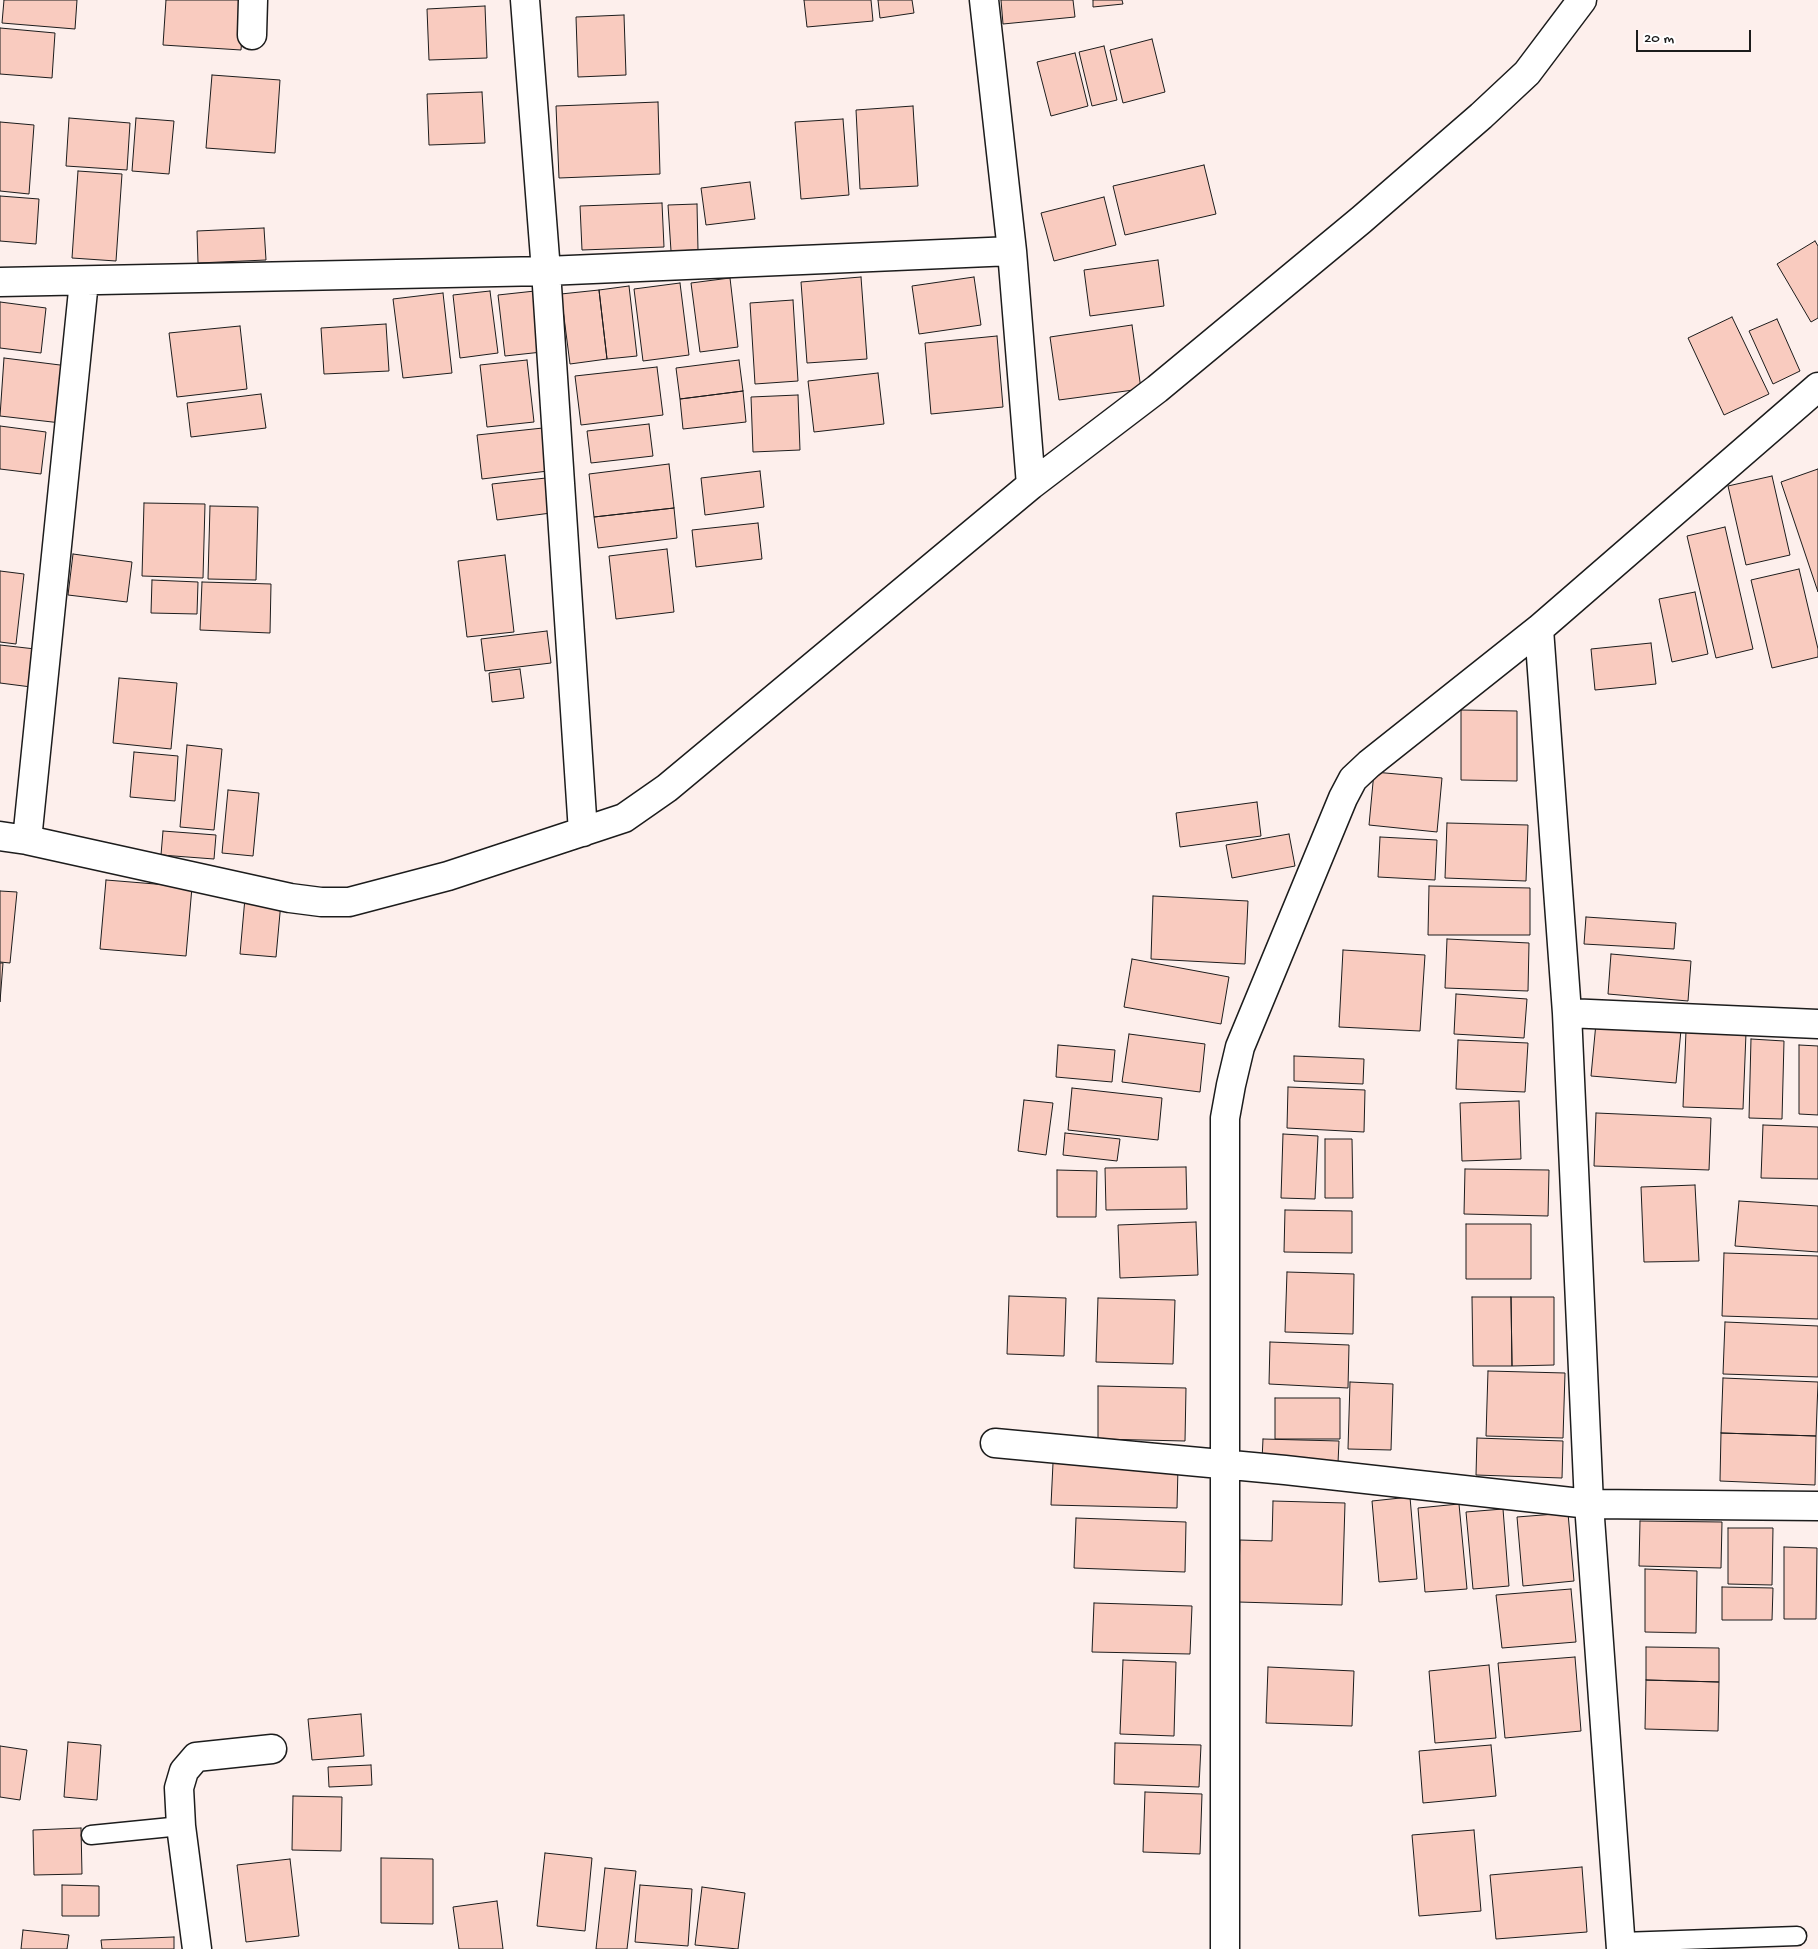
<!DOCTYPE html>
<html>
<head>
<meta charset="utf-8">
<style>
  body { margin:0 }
  #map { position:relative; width:1818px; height:1949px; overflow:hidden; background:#fdefec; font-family:"Gochi Hand",sans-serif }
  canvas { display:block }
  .scale { position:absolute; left:1636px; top:30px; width:115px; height:22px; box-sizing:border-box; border:2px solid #1c1c1c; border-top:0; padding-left:6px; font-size:15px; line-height:18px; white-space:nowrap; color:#1c1c1c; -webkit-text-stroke:4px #fff; paint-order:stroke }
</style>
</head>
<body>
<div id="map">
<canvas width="1818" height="1949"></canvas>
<div class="scale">20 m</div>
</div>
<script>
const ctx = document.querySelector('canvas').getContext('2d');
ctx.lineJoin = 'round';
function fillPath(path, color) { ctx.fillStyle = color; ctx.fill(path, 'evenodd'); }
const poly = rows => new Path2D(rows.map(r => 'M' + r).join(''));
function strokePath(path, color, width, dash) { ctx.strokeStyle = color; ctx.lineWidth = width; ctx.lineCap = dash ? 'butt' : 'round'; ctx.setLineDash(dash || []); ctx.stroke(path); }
const building = poly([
  [4,0,77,0,75,29,2,23,4,0],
  [166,0,245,0,241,50,163,45,166,0],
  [804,0,871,0,873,21,807,27,804,0],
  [878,0,912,0,914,13,880,18,878,0],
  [1001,0,1073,0,1075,17,1003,24,1001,0],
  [1093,0,1122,0,1123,4,1093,7,1093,0],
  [485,6,487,58,429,60,427,9,485,6],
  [624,15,626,75,578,77,576,17,624,15],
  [0,28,55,33,52,78,0,74,0,28],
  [1152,39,1165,92,1123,103,1110,50,1152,39],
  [1104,46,1117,100,1092,106,1079,52,1104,46],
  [1075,53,1088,106,1051,116,1037,62,1075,53],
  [212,75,280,80,275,153,206,148,212,75],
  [482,92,485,143,429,145,427,94,482,92],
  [658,102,660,174,559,178,556,106,658,102],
  [913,106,918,186,860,189,856,110,913,106],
  [69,118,130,123,127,170,66,166,69,118],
  [136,118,174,121,169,174,132,171,136,118],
  [843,119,849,195,801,199,795,122,843,119],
  [0,122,34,125,29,194,0,191,0,122],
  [1204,165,1216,214,1125,235,1113,186,1204,165],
  [78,171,122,174,116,261,72,258,78,171],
  [750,182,755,219,706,225,701,188,750,182],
  [0,196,39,199,36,244,0,241,0,196],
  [1104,197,1116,245,1054,261,1041,213,1104,197],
  [662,203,664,247,582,250,580,206,662,203],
  [697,204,698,250,671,251,668,205,697,204],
  [264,228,266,260,198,263,197,231,264,228],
  [1815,241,1818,246,1818,318,1811,322,1777,264,1815,241],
  [1158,260,1164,306,1090,316,1084,270,1158,260],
  [861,277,867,359,807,363,801,282,861,277],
  [974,277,981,325,919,334,912,286,974,277],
  [730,278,738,347,700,352,691,283,730,278],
  [680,283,689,355,643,361,634,289,680,283],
  [629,286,637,356,607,359,599,290,629,286],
  [599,290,607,359,570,364,561,294,599,290],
  [490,291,498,353,460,358,453,295,490,291],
  [535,291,542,352,505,356,498,295,535,291],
  [443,293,452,373,403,378,393,299,443,293],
  [793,300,798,381,755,384,750,303,793,300],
  [0,302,46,308,41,353,0,348,0,302],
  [1732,317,1769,394,1724,415,1688,338,1732,317],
  [1777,319,1800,371,1773,384,1749,331,1777,319],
  [386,324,389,371,324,374,321,328,386,324],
  [1132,325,1141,389,1059,400,1050,337,1132,325],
  [240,326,247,389,177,397,169,333,240,326],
  [997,336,1003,407,931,414,925,343,997,336],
  [4,358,68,366,61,423,0,416,4,358],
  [527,360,534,422,487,427,480,365,527,360],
  [739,360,743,391,680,399,676,368,739,360],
  [657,367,663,415,581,425,575,376,657,367],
  [878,373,884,424,814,432,808,381,878,373],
  [743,391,746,422,683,429,680,399,743,391],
  [261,394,266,428,191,437,187,403,261,394],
  [798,395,800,450,753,452,751,397,798,395],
  [649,424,653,456,591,463,587,431,649,424],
  [0,426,46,432,41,474,0,469,0,426],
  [543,428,548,471,482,479,477,435,543,428],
  [669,464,674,508,594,517,589,474,669,464],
  [1818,469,1818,592,1781,482,1818,469],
  [760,471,764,507,705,515,701,478,760,471],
  [1772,476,1790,555,1746,565,1728,486,1772,476],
  [546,478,551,513,497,520,492,484,546,478],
  [144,503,205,504,203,578,142,576,144,503],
  [210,506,258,507,256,580,208,579,210,506],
  [674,508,677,538,598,548,594,517,674,508],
  [758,523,762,559,696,567,692,530,758,523],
  [1725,527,1753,649,1716,658,1687,536,1725,527],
  [667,549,674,612,616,619,609,556,667,549],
  [73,554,132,562,127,602,68,595,73,554],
  [505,555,514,632,467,637,458,561,505,555],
  [1799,569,1818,649,1818,657,1772,668,1751,580,1799,569],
  [0,571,24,574,16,644,0,642,0,571],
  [152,580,198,582,197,614,151,613,152,580],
  [202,582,271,584,270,633,200,630,202,582],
  [1695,592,1708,654,1672,662,1659,599,1695,592],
  [547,631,551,663,485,671,481,639,547,631],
  [1651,643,1656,684,1595,690,1591,649,1651,643],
  [0,645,44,650,39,688,0,683,0,645],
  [520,669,524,698,492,702,489,673,520,669],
  [119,678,177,683,171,749,113,743,119,678],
  [1461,710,1517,711,1517,781,1461,780,1461,710],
  [187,745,222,749,214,830,180,827,187,745],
  [134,752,178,756,175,801,130,797,134,752],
  [1374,772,1442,778,1437,832,1369,825,1374,772],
  [228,790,259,793,253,856,222,853,228,790],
  [1257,802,1261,836,1180,847,1176,813,1257,802],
  [1447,823,1528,825,1526,881,1445,878,1447,823],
  [163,831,216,835,214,859,161,855,163,831],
  [1289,834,1295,866,1232,878,1226,845,1289,834],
  [1380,837,1437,840,1435,880,1378,877,1380,837],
  [106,880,192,887,186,956,100,949,106,880],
  [1429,886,1530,888,1530,935,1428,935,1429,886],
  [0,891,17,892,10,963,0,962,0,891],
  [1153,896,1248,901,1245,964,1151,959,1153,896],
  [245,898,281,902,276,957,240,954,245,898],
  [1586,917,1676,923,1674,949,1584,944,1586,917],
  [1447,939,1529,943,1528,991,1445,988,1447,939],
  [1343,950,1425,955,1420,1031,1339,1027,1343,950],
  [1611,954,1691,961,1688,1001,1608,994,1611,954],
  [1132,959,1229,977,1221,1024,1124,1007,1132,959],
  [0,963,3,963,0,1002,0,963],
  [1456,994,1527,999,1524,1038,1454,1034,1456,994],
  [1596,1023,1681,1030,1676,1083,1591,1076,1596,1023],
  [1686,1031,1746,1033,1743,1109,1683,1107,1686,1031],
  [1129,1034,1205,1044,1200,1092,1122,1082,1129,1034],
  [1751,1039,1784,1041,1782,1119,1749,1118,1751,1039],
  [1458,1040,1528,1043,1525,1092,1456,1089,1458,1040],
  [1058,1045,1115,1050,1112,1082,1056,1077,1058,1045],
  [1799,1045,1818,1046,1818,1115,1799,1114,1799,1045],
  [1294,1056,1364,1059,1363,1084,1294,1081,1294,1056],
  [1288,1087,1365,1090,1364,1132,1287,1128,1288,1087],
  [1072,1088,1162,1098,1158,1140,1068,1130,1072,1088],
  [1024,1100,1053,1103,1046,1155,1018,1151,1024,1100],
  [1519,1101,1521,1159,1462,1161,1460,1103,1519,1101],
  [1596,1113,1711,1118,1709,1170,1594,1166,1596,1113],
  [1763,1125,1818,1127,1818,1179,1761,1178,1763,1125],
  [1065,1133,1120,1139,1117,1161,1063,1155,1065,1133],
  [1283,1134,1318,1136,1315,1199,1281,1198,1283,1134],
  [1325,1139,1352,1139,1353,1198,1325,1198,1325,1139],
  [1186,1167,1187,1209,1106,1210,1105,1168,1186,1167],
  [1465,1169,1549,1170,1548,1216,1464,1214,1465,1169],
  [1057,1170,1097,1171,1096,1217,1057,1217,1057,1170],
  [1695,1185,1699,1261,1644,1262,1641,1187,1695,1185],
  [1739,1201,1818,1206,1818,1252,1735,1246,1739,1201],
  [1285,1210,1352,1211,1352,1253,1284,1252,1285,1210],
  [1196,1222,1198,1275,1120,1278,1118,1225,1196,1222],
  [1466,1224,1531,1224,1531,1279,1466,1279,1466,1224],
  [1724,1253,1818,1256,1818,1319,1722,1316,1724,1253],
  [1287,1272,1354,1274,1353,1334,1285,1332,1287,1272],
  [1009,1296,1066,1298,1064,1356,1007,1354,1009,1296],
  [1472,1297,1511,1297,1512,1366,1473,1366,1472,1297],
  [1511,1297,1554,1297,1554,1365,1512,1366,1511,1297],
  [1098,1298,1175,1300,1173,1364,1096,1362,1098,1298],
  [1725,1322,1818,1326,1818,1377,1723,1374,1725,1322],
  [1270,1342,1349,1345,1348,1388,1269,1384,1270,1342],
  [1488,1371,1565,1373,1563,1438,1486,1436,1488,1371],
  [1723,1378,1818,1382,1816,1436,1721,1433,1723,1378],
  [1350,1382,1393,1384,1391,1450,1348,1449,1350,1382],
  [1098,1386,1186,1388,1185,1441,1098,1439,1098,1386],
  [1275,1398,1340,1398,1340,1439,1275,1439,1275,1398],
  [1721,1433,1816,1436,1815,1485,1720,1481,1721,1433],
  [1477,1438,1563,1441,1562,1478,1476,1475,1477,1438],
  [1263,1439,1339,1441,1338,1463,1262,1460,1263,1439],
  [1053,1463,1178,1467,1177,1508,1051,1505,1053,1463],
  [1410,1497,1417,1579,1379,1582,1372,1501,1410,1497],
  [1273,1501,1345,1503,1342,1605,1238,1602,1240,1540,1272,1541,1273,1501],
  [1459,1504,1467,1589,1425,1592,1418,1508,1459,1504],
  [1503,1509,1509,1586,1473,1589,1466,1512,1503,1509],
  [1568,1513,1574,1581,1523,1586,1517,1517,1568,1513],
  [1076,1518,1186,1522,1185,1572,1074,1568,1076,1518],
  [1640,1521,1722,1522,1721,1568,1639,1566,1640,1521],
  [1728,1528,1773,1528,1772,1585,1728,1584,1728,1528],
  [1784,1547,1817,1548,1816,1619,1784,1619,1784,1547],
  [1645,1569,1697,1571,1696,1633,1645,1632,1645,1569],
  [1722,1587,1773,1588,1772,1620,1722,1620,1722,1587],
  [1571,1589,1576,1642,1502,1648,1496,1595,1571,1589],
  [1094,1603,1192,1606,1190,1654,1092,1652,1094,1603],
  [1646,1647,1719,1648,1719,1682,1646,1680,1646,1647],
  [1575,1657,1581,1731,1505,1738,1498,1663,1575,1657],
  [1123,1660,1176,1662,1174,1736,1120,1734,1123,1660],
  [1489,1665,1496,1738,1435,1743,1429,1671,1489,1665],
  [1268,1667,1354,1671,1352,1726,1266,1723,1268,1667],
  [1646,1680,1719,1682,1718,1731,1645,1729,1646,1680],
  [361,1714,364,1756,312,1760,308,1719,361,1714],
  [68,1742,101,1745,97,1800,64,1797,68,1742],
  [1115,1743,1201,1745,1199,1787,1114,1784,1115,1743],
  [1491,1745,1496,1796,1423,1803,1419,1751,1491,1745],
  [0,1746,27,1750,20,1800,0,1797,0,1746],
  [371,1765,372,1785,329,1787,328,1767,371,1765],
  [1145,1792,1202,1794,1200,1854,1143,1852,1145,1792],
  [293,1796,342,1797,341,1851,292,1850,293,1796],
  [81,1828,82,1874,34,1875,33,1830,81,1828],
  [1474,1830,1481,1911,1419,1916,1412,1835,1474,1830],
  [545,1853,592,1858,585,1931,537,1926,545,1853],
  [381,1858,433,1859,433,1924,381,1923,381,1858],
  [290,1859,299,1936,246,1942,237,1865,290,1859],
  [1582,1867,1587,1932,1496,1939,1490,1875,1582,1867],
  [605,1868,636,1871,627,1949,596,1949,605,1868],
  [62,1885,99,1886,99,1916,62,1916,62,1885],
  [640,1885,692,1889,688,1946,635,1942,640,1885],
  [702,1887,745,1893,738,1949,695,1945,702,1887],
  [497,1901,503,1949,459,1949,453,1907,497,1901],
  [23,1930,69,1935,67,1949,21,1949,23,1930],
  [174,1937,174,1949,102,1949,101,1940,174,1937]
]);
fillPath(building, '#f9cbbf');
strokePath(building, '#1c1c1c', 1);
const service = poly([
  [91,1835,181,1826],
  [1621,1942,1797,1936]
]);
const minor = poly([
  [525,0,546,271,583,832],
  [984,0,1012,251,1031,485],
  [252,35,253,0],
  [0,282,546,271,1012,251],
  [0,836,27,840,290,898,321,902,349,902,448,876,624,818,667,788,1031,485,1157,389,1361,220,1481,116,1527,73,1582,0],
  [27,840,84,281],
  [1567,1013,1818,1024],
  [995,1443,1285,1470,1589,1504,1818,1506],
  [197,1949,181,1826,179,1788,184,1771,196,1757,272,1749],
  [1225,1949,1225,1118,1231,1085,1240,1047,1343,798,1353,779,1369,764,1539,629],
  [1621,1949,1589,1504,1567,1013,1539,629,1818,387]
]);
strokePath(service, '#1c1c1c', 21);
strokePath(minor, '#1c1c1c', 31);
strokePath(service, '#fff', 18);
strokePath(minor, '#fff', 28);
</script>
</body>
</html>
